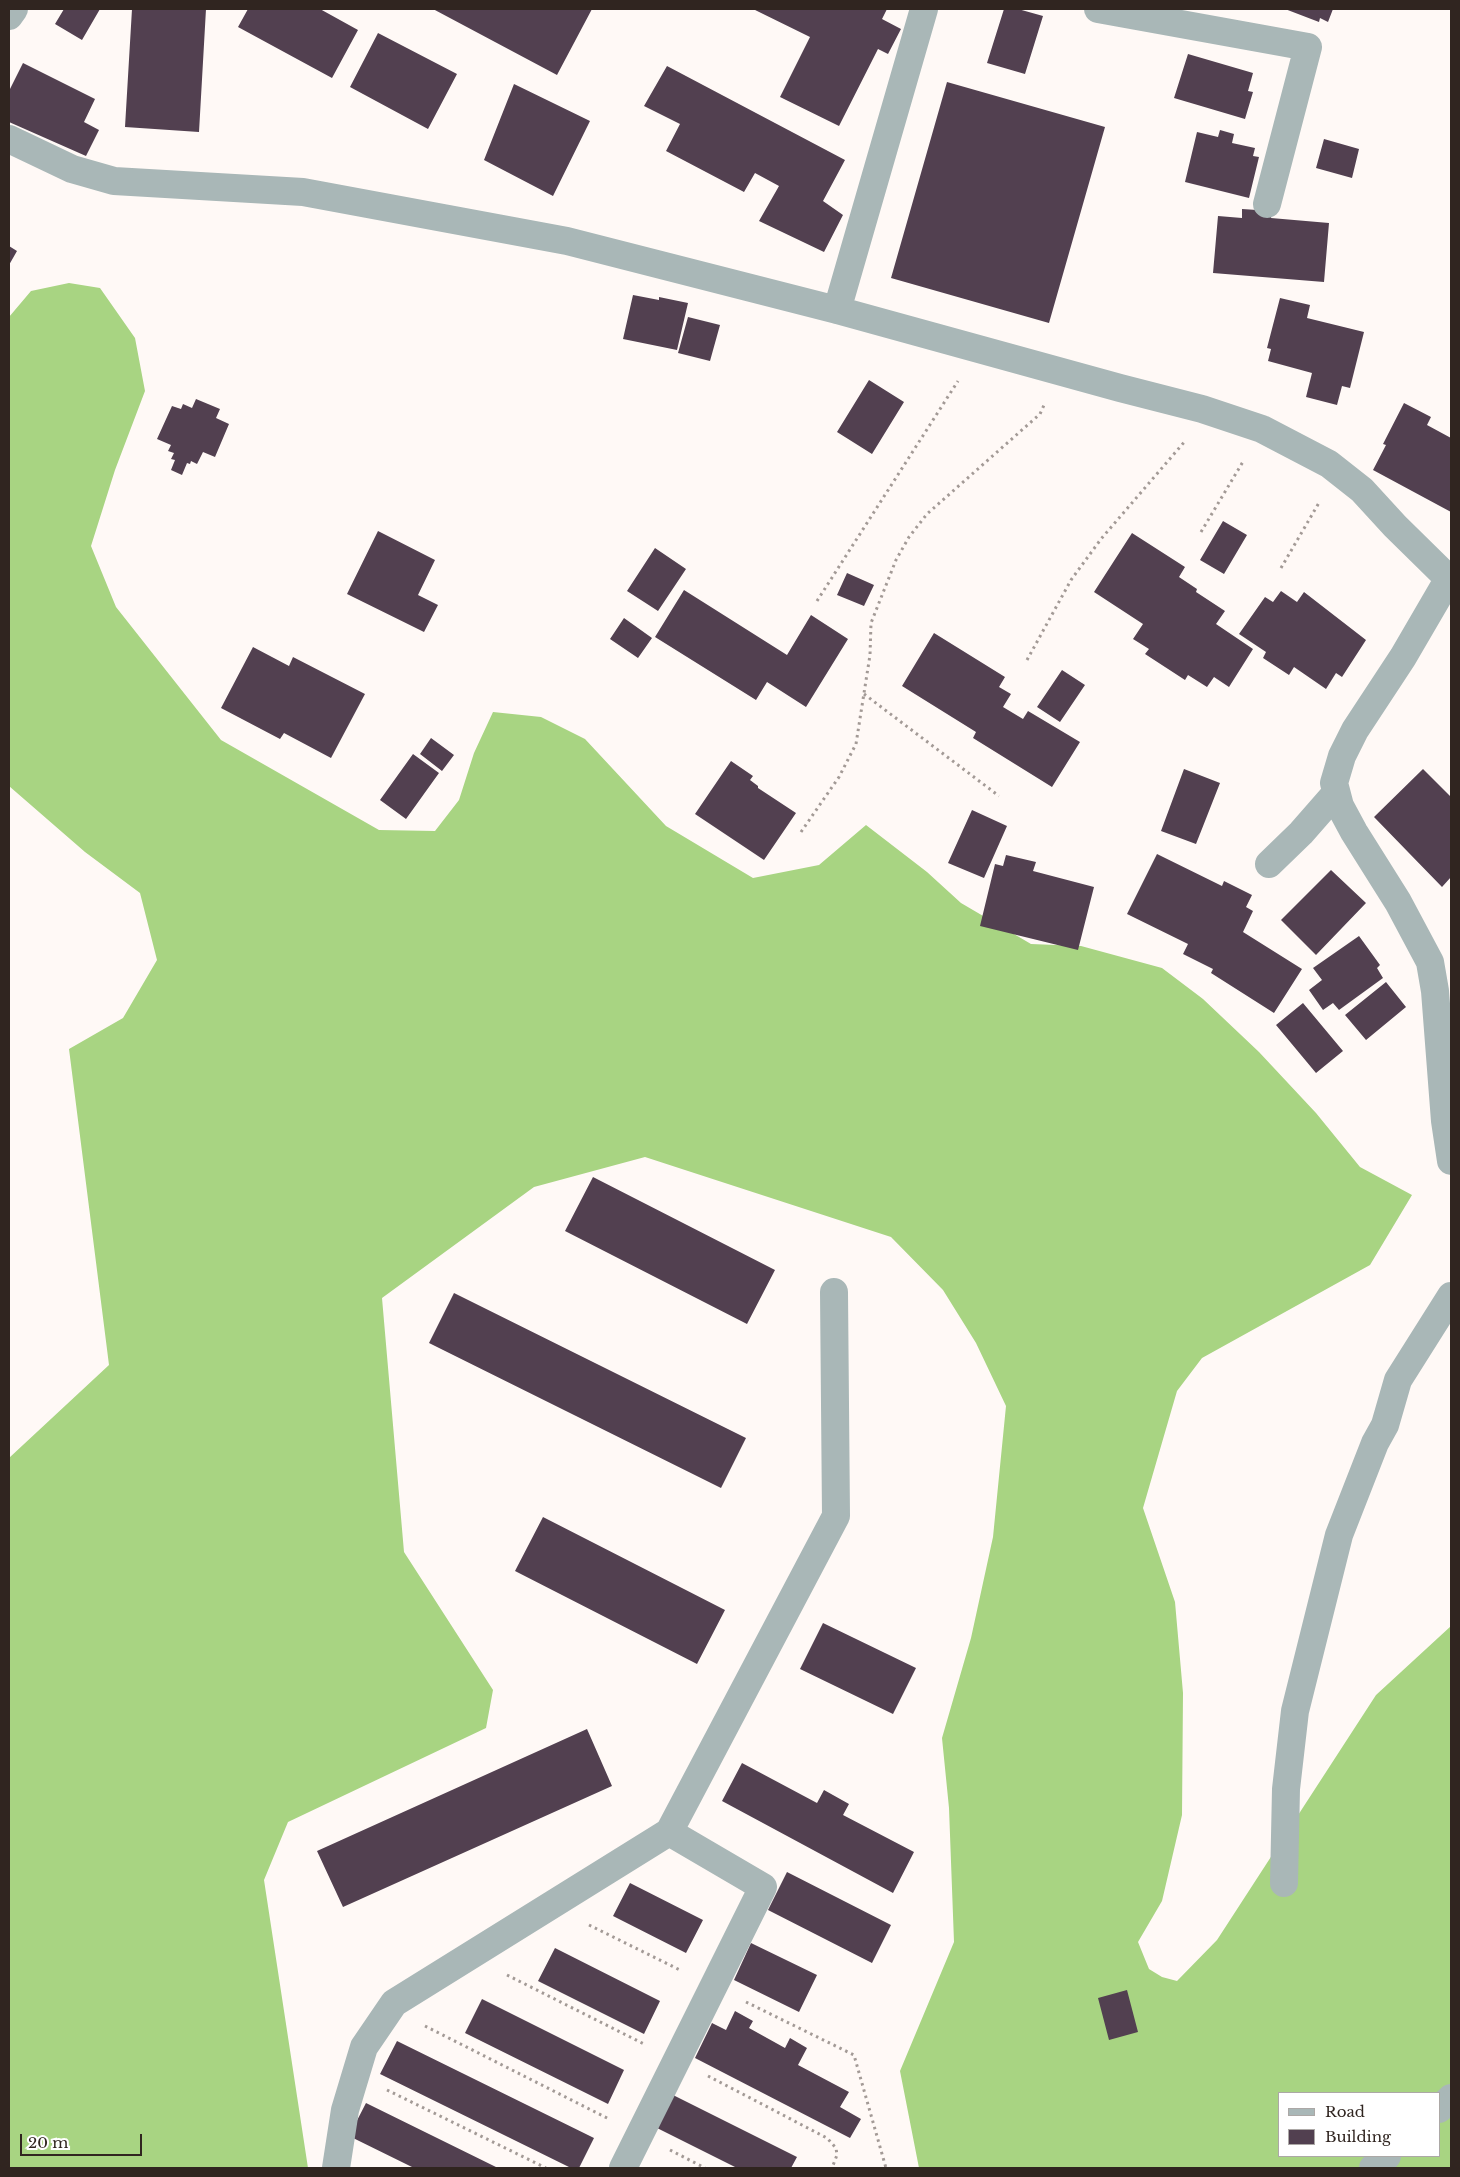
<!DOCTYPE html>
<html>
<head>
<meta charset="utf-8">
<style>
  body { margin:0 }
  #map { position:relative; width:1460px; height:2177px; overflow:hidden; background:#fff9f6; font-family:"Libre Baskerville",serif }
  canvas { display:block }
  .frame { position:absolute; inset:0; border:10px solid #302520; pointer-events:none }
  .legend { position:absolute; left:1278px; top:2092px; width:162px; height:65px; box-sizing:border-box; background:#fff; border:1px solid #aca8a6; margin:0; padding:6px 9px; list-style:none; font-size:15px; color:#302520 }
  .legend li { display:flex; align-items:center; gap:10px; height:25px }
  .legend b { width:25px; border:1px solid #aca8a6 }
  .scale { position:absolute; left:20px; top:2134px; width:122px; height:22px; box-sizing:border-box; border:2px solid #302520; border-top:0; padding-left:6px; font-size:15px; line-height:18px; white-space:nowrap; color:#302520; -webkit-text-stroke:4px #fff; paint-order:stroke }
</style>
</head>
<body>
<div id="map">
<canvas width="1460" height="2177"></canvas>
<div class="frame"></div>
<ul class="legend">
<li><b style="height:6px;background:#a9b7b7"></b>Road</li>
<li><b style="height:14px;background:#524050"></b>Building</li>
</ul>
<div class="scale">20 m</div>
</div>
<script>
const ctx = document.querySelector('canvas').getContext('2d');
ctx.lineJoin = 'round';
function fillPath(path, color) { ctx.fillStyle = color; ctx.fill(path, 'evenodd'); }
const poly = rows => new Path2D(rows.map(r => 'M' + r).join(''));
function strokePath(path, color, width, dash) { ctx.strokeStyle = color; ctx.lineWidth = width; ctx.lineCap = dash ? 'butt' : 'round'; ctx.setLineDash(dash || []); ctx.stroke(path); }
fillPath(poly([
  [69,283,100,288,135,338,145,391,115,470,91,546,116,607,221,740,379,830,435,831,459,800,474,753,493,712,541,717,585,739,666,826,753,878,819,865,866,825,927,872,961,903,1031,944,1081,946,1162,968,1203,999,1259,1052,1316,1113,1360,1167,1412,1195,1370,1265,1202,1358,1177,1391,1143,1508,1175,1602,1183,1693,1182,1815,1162,1901,1138,1942,1149,1969,1162,1977,1177,1981,1217,1940,1376,1695,1451,1626,1451,2168,919,2168,900,2071,954,1942,949,1808,942,1738,971,1638,993,1537,1006,1406,976,1343,943,1290,891,1237,645,1157,534,1187,382,1298,404,1552,493,1690,486,1728,288,1822,264,1880,308,2168,9,2168,9,1458,109,1365,69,1049,123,1018,157,960,140,893,85,852,9,786,9,317,31,291],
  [1279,2093,1439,2093,1439,2156,1279,2156]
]), '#a8d482');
fillPath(poly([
  [64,9,100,9,82,40,55,24],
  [132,9,206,9,199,132,125,127],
  [248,9,320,9,358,30,332,78,238,27],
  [433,9,592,9,557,75],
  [753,9,887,9,882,19,901,29,888,54,878,49,839,126,780,97,810,37],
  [1004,9,1018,9,1043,16,1025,74,987,63],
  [1285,9,1333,9,1328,22,1320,18,1319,22],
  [378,33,457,74,428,129,350,87],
  [1188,54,1253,73,1248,91,1253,92,1245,119,1174,98],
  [23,63,95,99,84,122,99,130,86,156,9,122,9,91],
  [667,66,845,160,823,201,843,215,824,252,759,221,779,186,755,173,744,192,666,151,680,124,644,106],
  [947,82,1105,127,1049,323,891,278],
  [514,84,590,121,553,196,484,160],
  [1220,130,1234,134,1232,143,1255,148,1253,156,1259,157,1249,198,1185,182,1197,132,1218,137],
  [1324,139,1359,149,1352,178,1316,168],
  [1242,209,1272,211,1271,218,1329,223,1324,282,1213,273,1218,216,1242,218],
  [9,246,17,251,9,265],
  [633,295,659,300,659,297,688,303,677,350,623,339],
  [1280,298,1310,305,1307,318,1364,332,1350,388,1342,386,1337,405,1306,397,1312,373,1268,361,1271,349,1267,348],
  [688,317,720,325,710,361,678,353],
  [869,380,904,402,872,454,837,432],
  [196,399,220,409,216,418,229,424,215,457,203,452,197,464,191,461,190,464,187,463,182,475,171,470,175,460,171,459,174,453,168,451,171,445,157,439,172,406,181,409,183,404,192,408],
  [1404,403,1431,417,1427,425,1451,438,1451,512,1373,470,1386,445,1383,444],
  [1223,521,1247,535,1224,574,1200,560],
  [378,531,435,560,418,595,438,605,424,632,347,594],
  [1132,533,1185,567,1179,577,1197,589,1196,592,1225,611,1216,624,1253,649,1229,687,1214,677,1207,687,1188,675,1185,680,1145,654,1149,649,1133,639,1143,624,1094,592],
  [655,548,686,569,658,611,627,591],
  [847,573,874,585,864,606,837,595],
  [684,590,787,655,811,615,848,639,806,707,767,682,756,700,655,637],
  [1281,591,1297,602,1304,592,1366,640,1342,677,1336,673,1326,689,1294,667,1289,675,1263,658,1266,652,1239,634,1265,597,1273,602],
  [624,618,652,638,638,658,610,639],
  [934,633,1005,677,999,687,1011,694,1003,707,1023,719,1028,711,1080,742,1052,787,973,738,976,732,902,686],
  [253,647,289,666,293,657,365,694,331,758,284,733,280,739,221,708],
  [1062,670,1085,685,1060,722,1037,707],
  [431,738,454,755,442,771,420,754],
  [413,754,439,773,406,819,380,800],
  [731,761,753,776,750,780,758,786,758,788,796,813,764,860,695,814],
  [1184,769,1220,783,1196,844,1161,831],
  [1423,769,1451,797,1451,877,1442,887,1374,817],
  [972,810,1007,826,984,878,948,863],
  [1157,854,1222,886,1224,881,1252,895,1246,907,1253,911,1243,932,1302,969,1274,1013,1211,973,1213,969,1183,954,1188,944,1127,914],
  [1006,855,1036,862,1033,871,1094,887,1078,950,980,926,995,864,1003,866],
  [1331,870,1366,903,1316,955,1281,920],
  [1359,936,1380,965,1377,968,1383,978,1339,1010,1333,1003,1323,1010,1309,990,1322,980,1313,968],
  [1386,982,1406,1007,1366,1040,1345,1015],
  [1303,1003,1343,1051,1316,1073,1276,1025],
  [593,1177,775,1270,747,1324,565,1231],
  [454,1293,746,1438,721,1488,429,1343],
  [543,1517,725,1610,697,1664,515,1571],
  [823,1623,916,1668,893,1714,800,1669],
  [587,1729,612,1786,343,1907,317,1851],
  [742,1763,817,1803,824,1790,849,1804,843,1815,914,1852,893,1893,722,1801],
  [787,1872,891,1925,872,1963,768,1910],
  [630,1883,703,1920,686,1953,613,1916],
  [751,1943,817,1975,799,2012,734,1980],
  [555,1948,660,2001,644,2034,538,1981],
  [1127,1990,1138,2032,1109,2040,1098,1998],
  [482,1999,624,2070,608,2104,465,2033],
  [735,2011,753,2021,749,2028,785,2048,790,2038,807,2048,798,2065,849,2092,840,2107,861,2119,850,2138,695,2058,712,2023,726,2030],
  [397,2041,594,2138,579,2168,571,2168,380,2074],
  [665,2091,797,2157,791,2168,737,2168,649,2124],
  [366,2103,498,2168,414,2168,349,2136]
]), '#524050');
strokePath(poly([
  [1201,532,1244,460],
  [1281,568,1320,501],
  [817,601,958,381],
  [1027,660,1071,580,1101,539,1186,440],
  [864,694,999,796],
  [801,832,839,777,856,744,870,655,871,623,896,560,909,537,927,514,1040,414,1045,403],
  [589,1925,682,1971],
  [507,1975,644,2044],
  [746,2002,854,2055,886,2168],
  [425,2026,609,2119],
  [708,2076,827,2138,836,2148,837,2155,832,2168],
  [387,2090,546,2168],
  [670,2150,705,2168]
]), '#a39a96', 3, [2.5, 4]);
strokePath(poly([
  [1098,9,1308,47,1267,204],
  [9,16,14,9],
  [9,139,72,169,114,181,303,192,567,241,837,310,1120,388,1202,409,1262,429,1329,464,1362,490,1395,526,1451,581],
  [837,310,924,9],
  [1449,578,1403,657,1355,730,1342,756,1334,783,1340,806,1354,832,1398,902,1430,962,1435,991,1445,1121,1451,1161],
  [1269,864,1301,833,1336,793],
  [1284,1883,1286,1789,1295,1711,1339,1535,1375,1443,1385,1425,1398,1380,1451,1296],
  [1439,2109,1451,2098],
  [336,2168,345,2110,364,2047,394,2003,669,1832,836,1516,834,1292],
  [623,2168,763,1887,669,1832],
  [1373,2168,1387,2156]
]), '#a9b7b7', 28);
</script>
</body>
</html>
